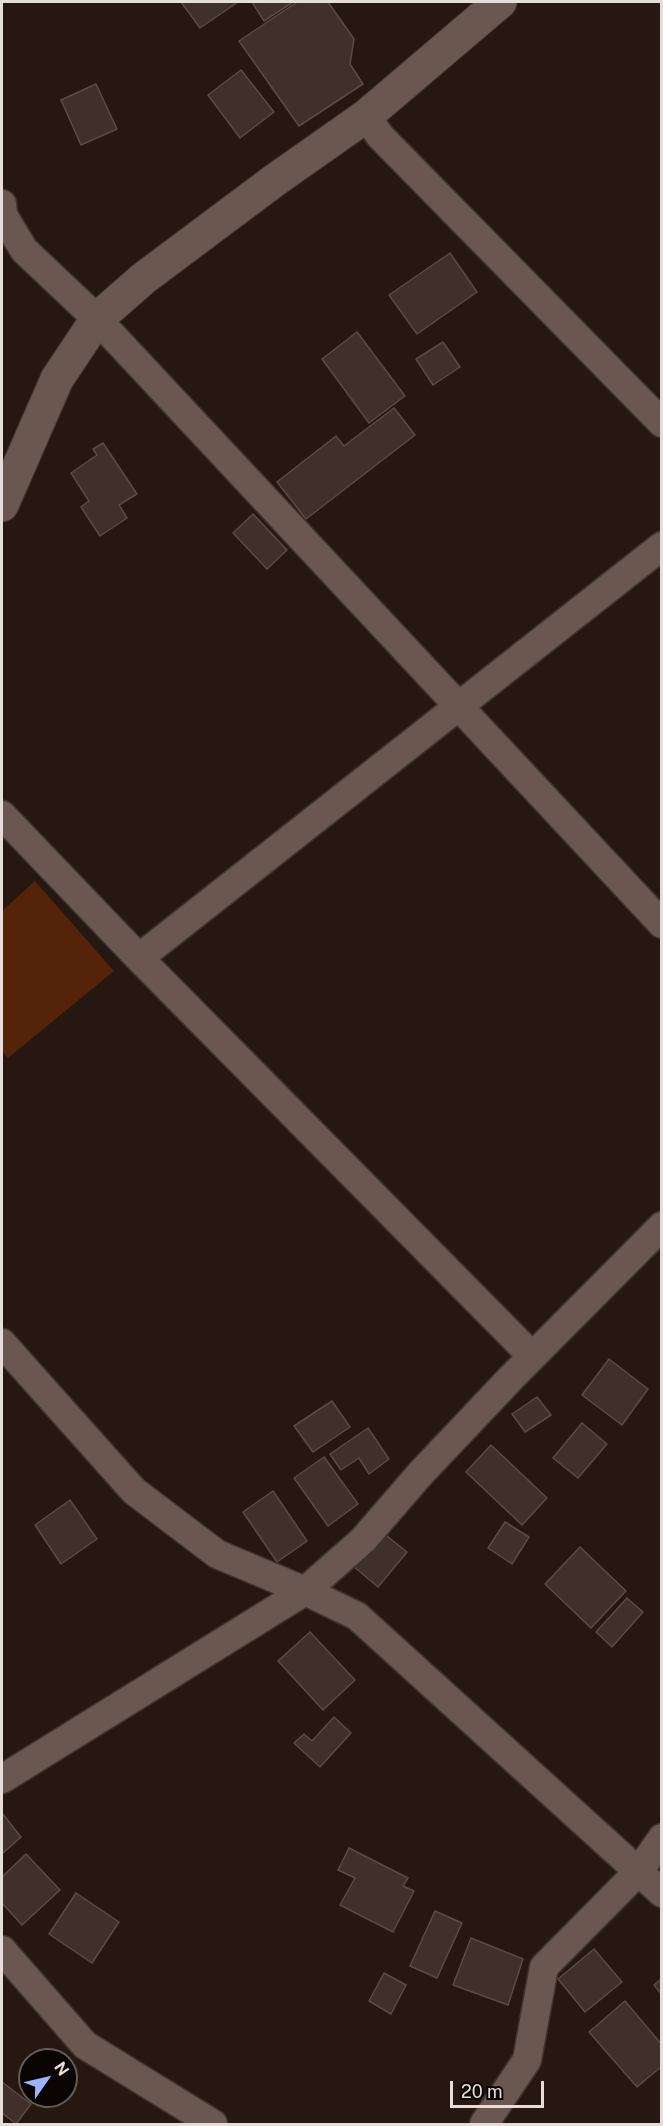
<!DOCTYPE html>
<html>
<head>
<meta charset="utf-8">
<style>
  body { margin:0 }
  #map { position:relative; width:663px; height:2126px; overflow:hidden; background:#261711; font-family:"Public Sans",sans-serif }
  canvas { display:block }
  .frame { position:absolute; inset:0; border:3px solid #e7ddd8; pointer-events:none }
  .north { position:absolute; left:18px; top:2048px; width:60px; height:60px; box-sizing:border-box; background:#0a0503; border:2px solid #625b58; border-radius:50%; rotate:56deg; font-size:16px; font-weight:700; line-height:24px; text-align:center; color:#e7ddd8 }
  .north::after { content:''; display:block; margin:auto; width:21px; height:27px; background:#9cb4fd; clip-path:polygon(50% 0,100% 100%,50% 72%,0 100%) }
  .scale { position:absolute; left:450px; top:2081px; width:94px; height:27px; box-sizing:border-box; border:3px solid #e7ddd8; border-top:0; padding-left:8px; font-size:18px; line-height:21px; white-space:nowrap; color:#e7ddd8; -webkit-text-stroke:4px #0a0503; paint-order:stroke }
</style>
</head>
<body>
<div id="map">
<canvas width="663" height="2126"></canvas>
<div class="frame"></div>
<div class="north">N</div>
<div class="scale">20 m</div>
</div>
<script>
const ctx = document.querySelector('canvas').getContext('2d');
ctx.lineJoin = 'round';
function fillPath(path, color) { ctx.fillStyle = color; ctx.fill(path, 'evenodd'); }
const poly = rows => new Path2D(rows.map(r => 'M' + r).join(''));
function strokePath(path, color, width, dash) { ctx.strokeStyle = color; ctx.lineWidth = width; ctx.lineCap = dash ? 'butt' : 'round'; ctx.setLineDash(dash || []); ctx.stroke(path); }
fillPath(poly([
  [35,881,114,971,8,1058,2,1051,2,911]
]), '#55230a');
const building = poly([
  [181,2,238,2,200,28,181,2],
  [252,2,293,2,264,21,252,2],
  [297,2,328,2,354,39,350,64,363,84,299,126,239,41,297,2],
  [241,70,274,112,240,138,208,95,241,70],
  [96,84,117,129,81,145,61,100,96,84],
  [450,253,477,292,417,334,389,295,450,253],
  [357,332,405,396,369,423,322,359,357,332],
  [443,342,460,367,433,385,416,359,443,342],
  [394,408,415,435,306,519,277,482,336,436,344,446,394,408],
  [103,443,137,494,119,505,127,518,100,536,81,507,89,501,71,473,97,455,93,449,103,443],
  [253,514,287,550,267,569,233,533,253,514],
  [609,1359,648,1389,622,1425,582,1395,609,1359],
  [537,1397,551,1415,525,1432,512,1414,537,1397],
  [332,1401,350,1427,313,1452,294,1426,332,1401],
  [582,1423,607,1444,578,1478,553,1458,582,1423],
  [368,1428,389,1459,369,1474,359,1458,341,1470,330,1454,368,1428],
  [491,1445,547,1498,522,1525,466,1472,491,1445],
  [324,1457,358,1504,328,1526,294,1478,324,1457],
  [273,1491,307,1541,277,1562,243,1512,273,1491],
  [70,1500,97,1539,61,1564,35,1525,70,1500],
  [505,1522,529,1537,512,1564,488,1548,505,1522],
  [382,1532,407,1552,378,1587,353,1566,382,1532],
  [580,1547,626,1591,591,1628,545,1584,580,1547],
  [627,1598,643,1612,612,1647,596,1632,627,1598],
  [310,1632,355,1680,323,1710,278,1661,310,1632],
  [334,1717,351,1733,320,1767,294,1743,304,1734,312,1741,334,1717],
  [2,1813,21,1837,2,1854,2,1813],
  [349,1848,408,1878,403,1886,414,1891,393,1932,340,1905,355,1878,338,1870,349,1848],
  [26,1854,60,1890,22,1925,2,1903,2,1877,26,1854],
  [76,1893,119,1922,92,1963,49,1934,76,1893],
  [435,1911,462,1923,437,1978,410,1966,435,1911],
  [471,1938,523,1959,508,2005,453,1985,471,1938],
  [594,1949,622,1982,585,2012,558,1979,594,1949],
  [384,1973,406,1985,391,2014,369,2001,384,1973],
  [662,1978,662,1995,654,1985,662,1978],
  [625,2001,662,2045,662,2066,637,2087,589,2032,625,2001],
  [2,2082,31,2104,16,2124,2,2113,2,2082]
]);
fillPath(building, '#3f3029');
strokePath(building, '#5c4b44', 1.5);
const minor = poly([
  [366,116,380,136,662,423],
  [2,204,3,215,24,250,97,319,662,924],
  [2,815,139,958,532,1356],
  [139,958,662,546],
  [2,1343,134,1491,217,1554,305,1591,357,1616,662,1893],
  [2,1779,305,1591,363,1540,421,1473,511,1378,662,1226],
  [2,1950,85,2045,213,2124],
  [484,2124,527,2060,544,1967,639,1871,662,1838]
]);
const tertiary = poly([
  [2,505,57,379,97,319,144,278,275,180,366,116,500,2]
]);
strokePath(minor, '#3e3430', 31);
strokePath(tertiary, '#3e3430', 35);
strokePath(minor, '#695750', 28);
strokePath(tertiary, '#695750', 33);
</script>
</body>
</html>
